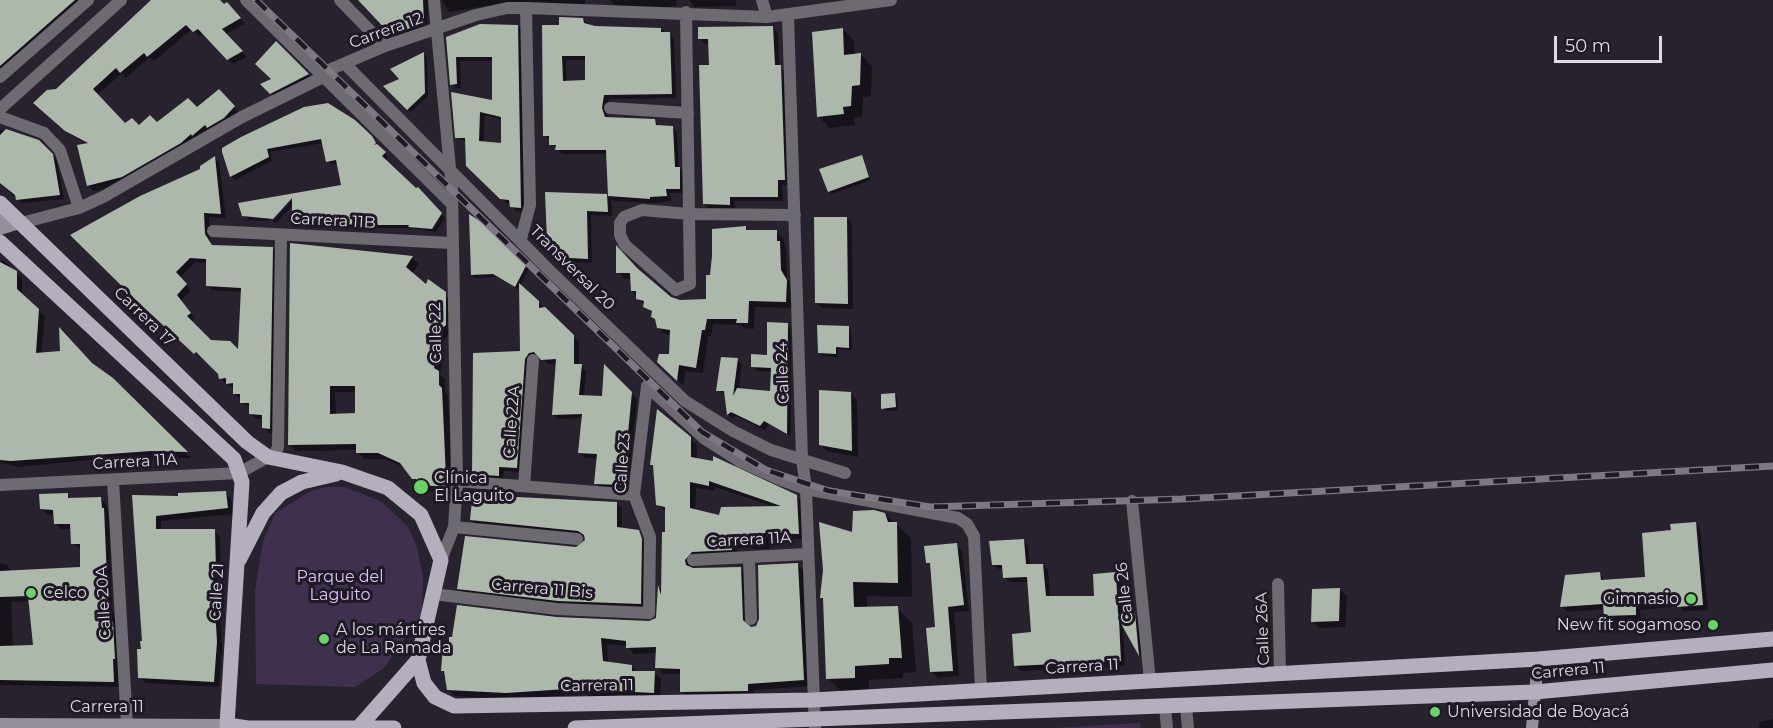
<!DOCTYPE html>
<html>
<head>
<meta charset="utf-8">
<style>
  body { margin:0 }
  #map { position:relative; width:1773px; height:728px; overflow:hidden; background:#28222f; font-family:Montserrat,sans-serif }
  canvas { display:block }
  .scale { position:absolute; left:1554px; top:36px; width:108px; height:27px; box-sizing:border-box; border:3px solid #dedae3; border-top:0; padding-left:8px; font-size:18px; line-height:21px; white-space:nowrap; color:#dedae3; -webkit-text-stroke:4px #1f1925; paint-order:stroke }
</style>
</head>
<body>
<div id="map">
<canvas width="1773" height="728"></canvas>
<div class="scale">50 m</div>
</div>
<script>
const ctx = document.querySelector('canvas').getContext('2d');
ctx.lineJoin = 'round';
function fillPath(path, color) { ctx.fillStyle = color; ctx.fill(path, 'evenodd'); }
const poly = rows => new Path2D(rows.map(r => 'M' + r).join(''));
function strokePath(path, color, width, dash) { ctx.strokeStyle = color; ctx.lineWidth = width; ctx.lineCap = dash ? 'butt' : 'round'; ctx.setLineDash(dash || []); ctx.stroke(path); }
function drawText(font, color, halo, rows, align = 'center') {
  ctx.font = font + ' Montserrat,sans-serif'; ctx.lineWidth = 6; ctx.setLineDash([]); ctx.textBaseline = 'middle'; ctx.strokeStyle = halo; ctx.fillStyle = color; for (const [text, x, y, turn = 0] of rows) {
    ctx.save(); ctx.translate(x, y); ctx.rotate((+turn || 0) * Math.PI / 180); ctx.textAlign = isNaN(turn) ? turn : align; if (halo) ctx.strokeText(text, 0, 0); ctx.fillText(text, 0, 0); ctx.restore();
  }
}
fillPath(poly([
  [327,487,345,487,382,502,408,527,417,547,423,577,422,614,384,668,355,687,256,684,255,590,263,541,275,513,311,491],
  [1140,723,1141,728,1055,728]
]), '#3f304d');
fillPath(poly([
  [0,0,86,0,0,74],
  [153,0,218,0,224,5,227,3,245,24,225,34,247,57,233,64,204,34,199,36,192,29,154,61,150,57,126,78,122,73,97,95,125,125,139,127,157,124,197,109,218,91,239,113,118,186,94,191,88,186,88,144,72,136,36,103,57,90],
  [369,0,428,0,427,27,397,38,368,8],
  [442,0,585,0,585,5,511,2,449,12],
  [610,0,676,0,677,6,645,9,617,7],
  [689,0,736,0,736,6,694,7],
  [583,20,595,28,661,29,674,39,676,98,609,99,606,114,608,118,655,121,660,126,672,127,677,132,679,168,684,173,685,193,670,193,671,201,654,203,614,201,611,198,612,216,591,215,592,263,575,262,554,245,547,194,607,196,609,198,607,154,562,154,545,135,561,26],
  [566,60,586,60,586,82,567,83],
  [517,26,522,31,525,212,516,211,511,204,506,203,467,165,466,142,457,137,453,94,494,102,494,61,460,61,461,88,456,88,452,84,447,38],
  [485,115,503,120,503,145,483,143],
  [773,28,778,33,779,67,786,72,789,185,782,185,783,201,734,201,735,209,710,209,705,204,710,44,705,44,700,39],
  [843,29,854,41,855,55,860,54,872,66,871,96,863,97,862,117,854,118,855,125,830,128,819,117],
  [276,44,313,80,276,98,263,85,273,80],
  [424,54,427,56,428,96,411,112,386,86,402,79,392,70],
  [305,109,375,142,388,157,385,161,416,191,418,189,445,218,436,232,412,228,363,228,297,223,293,219,293,205,277,222,272,222,294,198,290,198,268,221,248,220,240,204,343,187,339,163,332,165,328,161,323,143,270,152,272,161,235,180,231,177,223,152],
  [0,130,39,141,57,160,64,199,21,203,0,182],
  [861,156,871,180,832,194,829,191],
  [215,158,219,163,226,218,209,217,210,240,213,247,272,248,277,253,274,433,269,433,264,428,264,419,256,419,251,414,251,408,242,403,241,399,234,394,234,388,225,383,202,356,200,358,73,235,201,170],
  [195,262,207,263,207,285,212,290,242,292,240,352,210,342,191,321,195,318,181,301,191,290,180,278],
  [847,218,852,224,853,309,822,308,816,302],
  [745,228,749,232,776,232,783,238,786,250,787,278,793,288,792,308,755,307,754,329,744,328,741,325,713,324,711,336,708,336,703,373,685,371,684,386,658,362,670,355,672,335,665,334,658,327,653,314,637,298,632,290,632,279,624,279,618,272,638,271,670,298,680,301,708,301,711,276],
  [495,233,529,268,518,289,497,277,475,278,472,275],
  [291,245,412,258,419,264,412,274,452,300,452,332,443,340,438,354,443,359,440,375,445,379,445,392,448,396,453,504,442,492,424,491,406,468,385,459,364,459,357,450,296,451,290,445],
  [335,392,357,392,357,415,336,415],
  [0,261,4,261,22,278,22,296,45,316,41,354,93,365,112,380,191,458,112,458,18,467,0,462],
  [538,302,579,342,579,366,586,371,584,397,603,398,605,367,637,399,628,490,601,488,595,483,598,459,585,458,580,453,583,418,558,419,553,414,557,364,548,364,540,356,534,358,522,472,504,471,503,480,479,479,474,473,521,352],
  [787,325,791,329,791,436,769,424,765,430,736,416,732,418,728,414,726,395,718,390,737,360,742,364,739,390,772,392,772,372,757,371,753,366,768,356],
  [848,327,851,330,852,350,838,349,838,357,822,356,819,353],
  [850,393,857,400,858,457,827,451,820,444],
  [894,394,897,397,898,410,886,411,883,408],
  [690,439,697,445,697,460,796,496,803,503,805,539,769,539,769,549,737,548,738,556,699,558,690,567,691,569,740,569,747,575,749,627,757,627,797,564,803,571,810,686,754,690,754,697,688,698,682,692,682,674,663,674,657,667,657,653,634,654,627,646,607,644,608,663,631,666,638,673,655,673,661,679,660,699,620,695,590,697,587,694,514,699,455,696,448,690,443,670,556,619,649,623,657,619,659,588,663,592,667,512,657,504,654,467,652,464],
  [715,487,775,507,720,517,695,511,696,488,715,491],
  [225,493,231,499,233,514,161,521,161,530,214,531,220,537,221,577,218,578,222,649,219,687,146,683,140,677,144,643,133,497,180,497],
  [497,494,501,498,617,503,622,509,621,529,638,532,646,546,645,609,564,605,464,593,459,588,577,549,587,541,584,535,477,525,472,520],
  [67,495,72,500,101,499,106,504,109,515,112,607,118,629,119,687,0,685,0,564,6,564,12,572,82,568,81,549,73,544,72,529,61,529,56,524,55,515,47,514,42,509],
  [30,601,34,646,13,647,11,602],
  [885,514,911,538,912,597,867,596,867,608,897,608,912,623,916,672,903,673,903,678,869,680,869,692,843,693,828,678,824,601,821,598,854,534],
  [1695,523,1700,529,1708,610,1684,611,1679,606,1640,610,1641,620,1611,621,1606,616,1605,609,1567,612,1562,606,1600,574,1605,581,1647,579,1672,531],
  [1023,540,1028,545,1030,565,1043,565,1048,570,1050,597,1096,597,1116,574,1121,579,1123,615,1134,614,1139,619,1143,658,1123,625,1125,666,1021,671,1016,666,1033,633,1028,582,1010,582,1005,577,1004,569,998,569,993,564],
  [956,545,962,551,969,611,954,612,959,676,938,678,932,672,937,629,932,566,927,562],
  [1340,590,1347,596,1345,627,1319,628,1313,621],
  [1773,719,1773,728,1759,728,1760,722]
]), '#0007');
fillPath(poly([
  [0,0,75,0,0,66],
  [151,0,220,0,224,4,227,2,241,18,222,29,243,51,227,60,198,29,193,32,186,25,147,57,144,53,120,73,116,68,93,89,125,123,132,118,139,125,150,115,157,122,188,98,197,107,219,89,235,106,224,118,207,128,205,125,192,136,191,134,181,143,122,177,87,186,77,145,88,143,65,131,33,103,47,90,56,89],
  [358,0,423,0,424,23,391,35],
  [559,17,583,18,584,23,595,26,661,28,661,32,670,32,672,94,604,95,602,108,605,117,655,119,656,125,673,126,675,167,680,167,680,189,666,189,667,196,650,197,650,199,608,196,606,150,555,150,556,145,549,145,549,136,543,136,542,25,559,25],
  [562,56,585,56,585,80,563,81],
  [480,24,518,25,521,208,510,207,509,200,500,199,466,166,465,138,455,138,451,92,492,100,492,57,456,57,457,84,450,85,446,37],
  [480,112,501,117,501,143,479,141],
  [773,26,775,65,781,65,785,180,778,180,778,197,730,197,730,205,703,204,699,65,709,65,708,39,698,39,698,27],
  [843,28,844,55,861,53,860,85,852,86,851,106,843,107,844,114,817,117,812,32],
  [276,41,309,74,270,94,260,84,271,79,255,64],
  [424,52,425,93,407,110,383,86,399,79,390,69],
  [328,103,355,120,372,136,376,143,374,145,377,144,386,152,382,156,416,188,418,187,442,213,432,229,408,227,409,225,358,225,292,220,292,198,273,219,242,216,238,203,341,185,336,160,326,162,321,139,267,149,269,157,230,177,222,152,222,148,241,137,304,107],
  [6,129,39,140,53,154,60,195,16,200,15,195,0,183,0,135],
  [862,155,869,177,828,192,819,169],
  [215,156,221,214,204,213,205,234,212,245,273,247,270,429,262,428,262,415,249,414,249,403,240,403,240,394,233,394,233,383,226,384,226,378,219,379,218,374,196,352,194,354,137,301,70,235,140,196,200,169,200,166],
  [190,258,206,259,206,286,241,288,238,349,230,341,211,340,187,316,191,313,177,295,187,284,176,272],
  [545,192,607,194,608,212,587,211,588,259,570,258,547,241],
  [469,214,496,232,527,264,515,287,493,274,471,275],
  [814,217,847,217,848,304,815,303],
  [746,226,746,230,777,230,777,241,780,241,781,270,787,280,786,302,749,301,748,323,736,323,737,319,707,319,705,330,702,330,696,368,679,365,677,381,657,362,659,354,669,354,670,330,657,328,655,319,651,317,652,311,643,307,644,301,636,299,636,291,631,291,630,273,616,273,616,245,637,268,671,297,680,300,706,299,706,275,710,275,712,256,712,229],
  [290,243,413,256,406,267,426,284,428,279,446,292,446,325,436,333,432,346,437,351,434,368,439,371,439,385,442,388,447,500,435,486,416,485,416,479,412,479,400,463,378,453,356,453,356,444,288,445],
  [330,386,355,386,355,413,330,414],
  [0,262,17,271,17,289,39,309,36,353,60,351,59,327,92,363,113,378,188,452,151,451,11,461,0,460],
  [519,283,539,301,539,308,545,307,574,335,574,364,582,364,579,395,602,396,604,364,632,392,623,485,594,484,597,454,578,453,582,414,552,415,556,359,541,360,534,352,529,353,525,359,517,468,499,467,499,476,472,474,473,353,520,351],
  [767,322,788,323,787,434,764,421,760,426,731,412,727,415,724,391,716,391,721,357,738,358,733,396,737,388,770,391,771,368,751,367,751,354,767,355],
  [817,325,849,326,849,348,836,347,836,354,818,353],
  [819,390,851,392,852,451,819,445],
  [895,393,896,407,881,409,881,394],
  [657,409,691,437,691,457,713,461,713,456,797,495,799,534,763,533,764,543,732,542,732,550,692,552,685,560,686,565,693,568,741,567,743,620,751,627,756,626,759,619,758,565,798,563,804,680,748,684,748,691,680,692,680,669,655,668,656,647,626,648,626,641,601,638,603,661,632,665,632,671,655,671,654,693,614,691,614,689,582,691,582,688,506,693,447,690,444,671,441,671,443,645,449,645,449,637,452,637,457,605,557,617,649,621,656,618,658,585,661,595,662,532,665,532,665,507,656,505,653,465,650,465],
  [709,481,781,506,721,507,719,515,690,508,690,482,709,486],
  [226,491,228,508,156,516,156,529,215,529,216,572,213,572,217,642,214,682,138,678,137,649,141,649,140,641,142,641,132,495,178,496,178,493],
  [473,491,497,492,497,496,617,502,617,527,639,530,642,539,641,604,558,601,457,589,465,536,576,547,585,540,584,535,578,531,470,520],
  [68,493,68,498,101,497,102,508,104,508,108,600,110,622,113,622,115,659,113,659,114,682,0,680,0,646,33,645,28,596,0,597,0,571,80,567,80,544,71,544,70,524,54,524,53,510,40,509,39,494],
  [874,510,885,513,888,522,897,522,898,583,853,582,854,607,898,606,902,658,889,658,889,664,855,666,855,678,826,679,823,598,820,598,823,570,819,522,852,532,853,511],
  [1696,522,1703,605,1677,607,1677,601,1636,605,1636,615,1604,616,1603,604,1560,607,1565,575,1600,572,1601,580,1645,577,1642,533,1671,530,1670,524],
  [1024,539,1026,564,1043,564,1046,596,1094,596,1093,574,1116,572,1118,614,1135,613,1139,656,1119,620,1121,661,1014,666,1012,634,1031,632,1027,577,1003,578,1002,565,992,565,989,541],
  [957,543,964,605,948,607,953,671,930,672,926,628,935,627,930,563,926,563,924,546],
  [1340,588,1339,621,1311,622,1312,589]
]), '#acb9aa');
strokePath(poly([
  [246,0,452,204],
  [340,0,385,46],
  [434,0,452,189,457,481,454,527,441,560],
  [762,0,767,17],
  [686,12,689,214,690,284,676,290,625,245,620,235,620,223,624,217,642,210,689,214,795,215],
  [788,16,802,458,806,489,815,728],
  [345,64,548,269,685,401,733,431,771,450,845,473],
  [0,77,88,0],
  [610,108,688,113],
  [0,109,121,0],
  [0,117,44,133,60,150,79,208],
  [21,223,79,208,103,197,242,117,323,77,329,70,385,46,476,15,507,8,526,8,767,17,891,0],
  [213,231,451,243],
  [521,239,530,205,526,8],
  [647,386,705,439,741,462,779,479,806,489,958,518,967,524,974,536,981,691],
  [113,480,127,725],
  [457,481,634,495],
  [0,485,239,473,275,453,278,447,281,235],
  [524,486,533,360],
  [1132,501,1150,681],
  [454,527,577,539],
  [749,557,751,619],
  [693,560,807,554],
  [1278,584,1280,673],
  [433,594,557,609,649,613,650,537,634,495,647,386],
  [1165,707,1167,728],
  [1186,707,1188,728]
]), '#6d6a71', 12);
strokePath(poly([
  [0,217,19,223],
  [0,229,19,223],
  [0,724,227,725,227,728],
  [1532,728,1538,659]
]), '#96909c', 12);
strokePath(poly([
  [0,203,247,442,268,457,342,472,388,488,421,515,441,560,418,660,424,683,435,697,454,706,813,700,1538,659,1773,639],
  [0,242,234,459,242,482,227,725,248,728,394,728],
  [239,560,263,513,281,493,302,482,336,474],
  [359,727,418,660],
  [575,728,1535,692,1773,670]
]), '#b5aebd', 15);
const rail = poly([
  [256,0,702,432,766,470,829,491,930,507,1182,499,1773,466]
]);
strokePath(rail, '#7d7883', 7);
strokePath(rail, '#1f1925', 4.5, [14]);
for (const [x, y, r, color] of [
  [421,487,8,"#68d465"],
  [31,593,6,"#68d465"],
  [1691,599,6,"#68d465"],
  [1713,625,6,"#68d465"],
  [324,639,6,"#68d465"],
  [1435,712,6,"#68d465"]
]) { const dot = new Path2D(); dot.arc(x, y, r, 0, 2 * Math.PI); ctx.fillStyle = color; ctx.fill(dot); strokePath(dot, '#1f1925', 2); }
drawText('16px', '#dedae3', '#1f1925', [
  ["Carrera 12",386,31,-20],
  ["Carrera 11B",333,221,3],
  ["Transversal 20",572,268,45],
  ["Carrera 17",144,317,44],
  ["Calle 22",436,333,-91],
  ["Calle 24",783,373,-92],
  ["Calle 22A",512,422,-86],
  ["Carrera 11A",135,462,-3],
  ["Calle 23",623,463,-86],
  ["Carrera 11A",749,540,-3],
  ["Carrera 11 Bis",542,589,5],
  ["Calle 21",217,592,-87],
  ["Calle 26",1125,593,-96],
  ["Calle 20A",104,603,-93],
  ["Calle 26A",1263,629,-92],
  ["Carrera 11",1082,667,-3],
  ["Carrera 11",1568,671,-5],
  ["Carrera 11",597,686,-1],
  ["Carrera 11",107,707]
]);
drawText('16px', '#dedae3', '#1f1925', [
  ["Clínica",434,478],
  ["El Laguito",434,496],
  ["Celco",43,593],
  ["Gimnasio",1679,599,"right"],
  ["New fit sogamoso",1701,625,"right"],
  ["A los mártires",336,630],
  ["de La Ramada",336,648],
  ["Universidad de Boyacá",1447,712]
], 'left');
drawText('16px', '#ddc5f7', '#1f1925', [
  ["Parque del",340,577],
  ["Laguito",340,595]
]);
</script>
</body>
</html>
